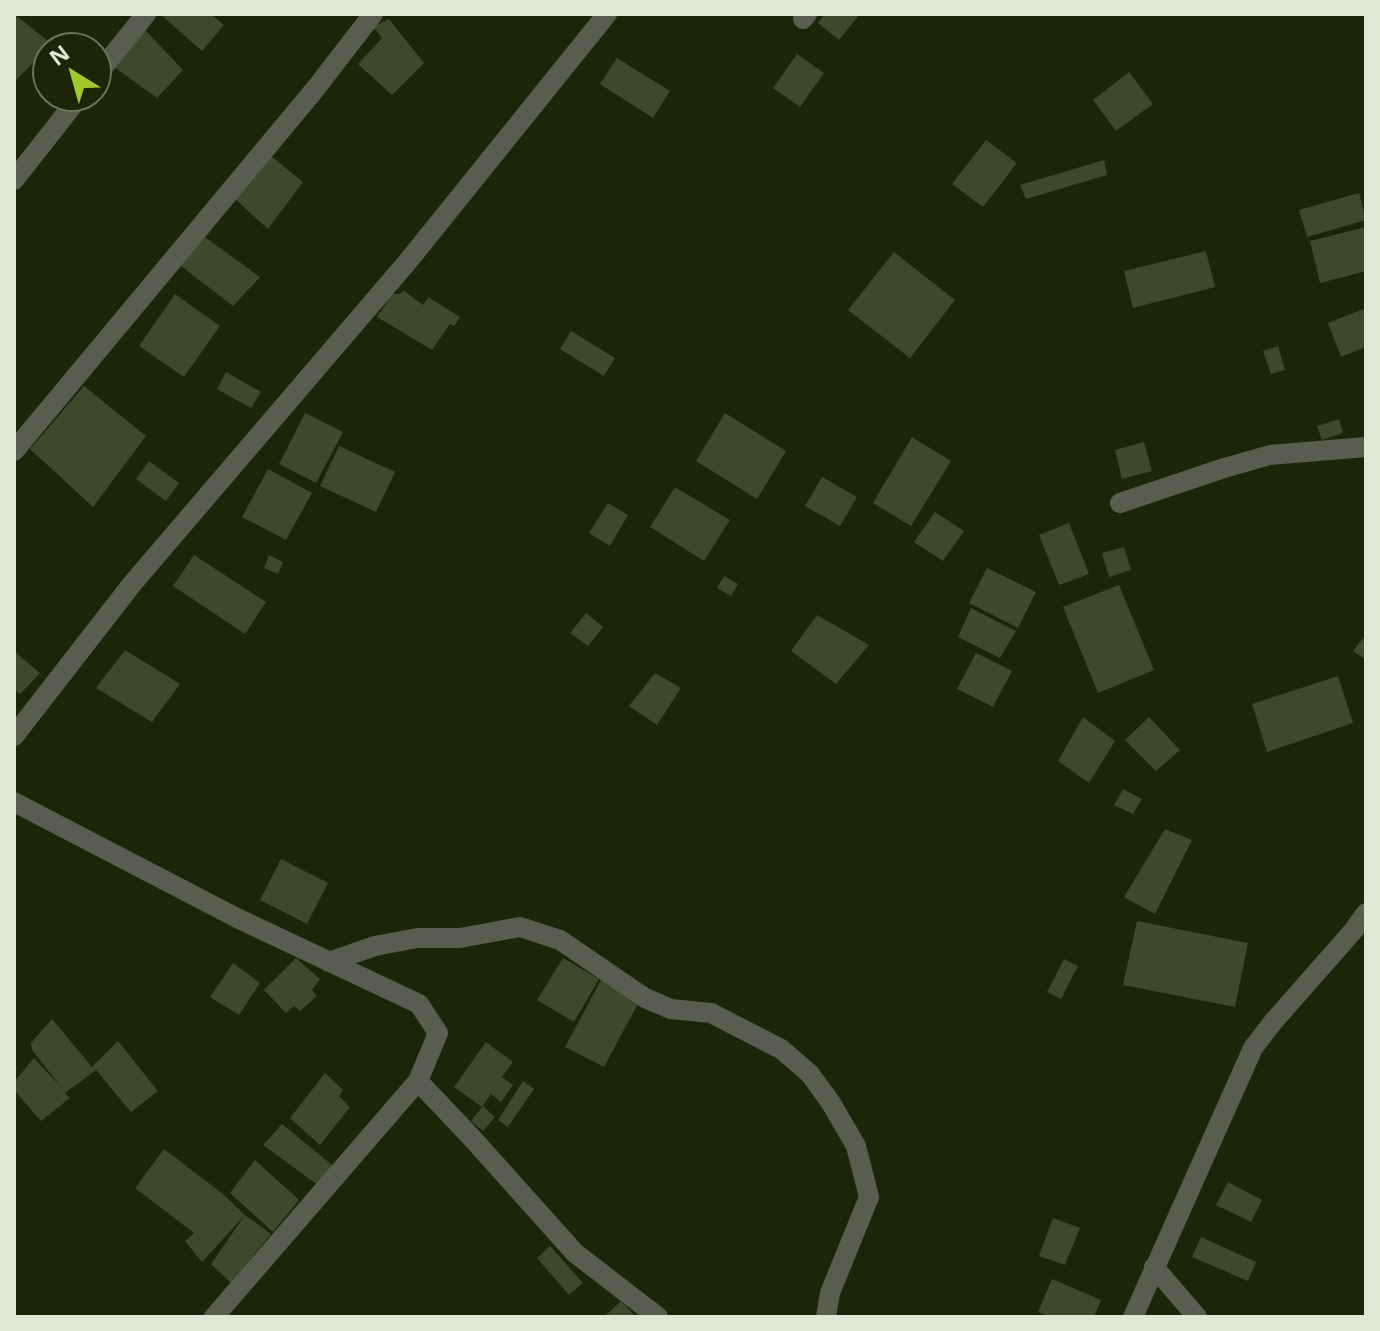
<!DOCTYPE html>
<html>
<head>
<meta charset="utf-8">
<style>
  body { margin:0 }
  #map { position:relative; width:1380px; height:1331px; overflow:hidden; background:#1c2507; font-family:"Open Sans",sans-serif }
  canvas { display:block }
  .frame { position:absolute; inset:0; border:16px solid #e1e7d6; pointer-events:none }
  .north { position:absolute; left:32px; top:32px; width:80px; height:80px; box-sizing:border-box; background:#1c2507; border:2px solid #6b735a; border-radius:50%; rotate:323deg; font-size:22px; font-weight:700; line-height:32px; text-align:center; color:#e1e7d6 }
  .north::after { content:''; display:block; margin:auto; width:28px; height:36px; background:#a1c92a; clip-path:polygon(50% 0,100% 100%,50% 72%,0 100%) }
</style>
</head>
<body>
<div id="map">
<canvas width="1380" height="1331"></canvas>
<div class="frame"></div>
<div class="north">N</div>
</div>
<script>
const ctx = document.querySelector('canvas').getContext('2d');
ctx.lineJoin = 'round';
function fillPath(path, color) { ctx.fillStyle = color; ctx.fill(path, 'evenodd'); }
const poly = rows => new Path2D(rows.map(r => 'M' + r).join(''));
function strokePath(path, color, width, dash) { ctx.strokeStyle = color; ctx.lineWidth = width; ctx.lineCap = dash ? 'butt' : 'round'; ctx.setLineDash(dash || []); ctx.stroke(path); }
fillPath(poly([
  [14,14,52,44,14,82],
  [160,14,211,14,224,25,202,51],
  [825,14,860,14,839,40,818,23],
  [389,19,424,63,392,95,358,64,382,38,373,27],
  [143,28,183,70,157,98,113,66],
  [797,54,824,73,800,107,773,88],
  [617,58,670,91,653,118,600,84],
  [1129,72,1153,104,1116,131,1093,100],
  [986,140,1017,163,983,207,952,184],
  [271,156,303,182,268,229,235,199],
  [1104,160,1107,175,1026,199,1020,185],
  [1359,193,1366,220,1307,237,1299,210],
  [1366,227,1366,271,1320,283,1310,241],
  [202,235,260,277,233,306,181,266],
  [1206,251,1215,287,1133,308,1124,271],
  [894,252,955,300,910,358,848,310],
  [404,291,423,305,428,297,460,317,454,326,450,324,432,350,377,317,392,294,399,294],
  [175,294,220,326,184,377,139,346],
  [1366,308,1366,347,1341,357,1328,323],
  [571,331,615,358,604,376,560,349],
  [1278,346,1285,370,1271,374,1263,351],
  [226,372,261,392,251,408,217,389],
  [84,386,146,436,93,507,30,449],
  [305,413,343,432,316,483,279,464],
  [725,413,786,451,757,499,696,461],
  [1339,419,1343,433,1322,440,1317,426],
  [912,437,951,461,911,526,873,503],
  [1144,442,1152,471,1122,479,1115,450],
  [339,446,395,472,376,512,320,486],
  [149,461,179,483,166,501,136,479],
  [268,469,312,493,286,540,242,517],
  [822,477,857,497,840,526,805,506],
  [675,487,730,520,704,561,650,527],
  [608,503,628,515,610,546,589,533],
  [935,512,964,531,943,561,914,542],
  [1069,523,1089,574,1059,585,1039,535],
  [1124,547,1131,570,1109,577,1102,553],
  [194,555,266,602,245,634,173,586],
  [269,555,283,562,278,574,264,568],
  [987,568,1036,592,1018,628,969,603],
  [724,576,738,584,731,596,717,588],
  [1119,585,1154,670,1098,693,1063,607],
  [971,608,1016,631,1000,658,958,637],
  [586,613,603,627,588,646,570,633],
  [817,615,869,645,836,684,791,651],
  [1366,634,1366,660,1353,651],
  [125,650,180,684,152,722,96,688],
  [14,651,40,673,20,694,14,690],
  [976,653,1012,671,993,707,957,689],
  [655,673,681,688,657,725,629,706],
  [1338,676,1353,723,1267,752,1252,704],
  [1083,717,1115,741,1089,783,1058,761],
  [1149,717,1180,750,1156,771,1125,740],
  [1123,789,1142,799,1133,814,1114,805],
  [1165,829,1192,840,1155,914,1124,897],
  [281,859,328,883,307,924,260,900],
  [1137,921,1248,943,1235,1007,1123,985],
  [296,958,320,979,312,990,317,996,300,1011,294,1006,286,1013,264,990],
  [563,958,599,979,574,1022,537,1000],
  [1064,959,1078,966,1061,999,1047,992],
  [233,963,260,983,239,1015,210,997],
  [601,980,640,1000,604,1067,565,1047],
  [52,1019,92,1067,118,1041,158,1091,131,1112,96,1070,65,1093,70,1098,41,1121,14,1090,14,1082,34,1058,61,1087,32,1050,31,1043],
  [486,1042,513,1062,502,1077,513,1085,501,1102,491,1094,482,1107,454,1087],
  [325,1073,343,1090,339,1096,350,1107,320,1145,290,1118],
  [523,1081,534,1089,508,1127,498,1120],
  [483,1106,495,1117,483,1131,471,1121],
  [282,1124,336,1168,319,1186,263,1145],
  [164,1149,223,1194,245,1215,202,1262,185,1241,194,1233,135,1188],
  [255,1160,299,1200,273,1232,230,1193],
  [1228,1182,1262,1200,1251,1222,1216,1205],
  [245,1215,271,1234,231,1283,211,1264],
  [1053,1218,1080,1228,1065,1265,1039,1256],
  [1201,1237,1256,1262,1248,1281,1192,1257],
  [550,1246,583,1283,569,1295,537,1258],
  [1052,1279,1101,1300,1094,1317,1050,1317,1038,1312],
  [621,1301,636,1317,604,1317]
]), '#3e482a');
strokePath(poly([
  [803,19,807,14],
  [96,76,146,14],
  [14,180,80,96],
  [14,451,316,88,373,14],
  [1120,503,1224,468,1270,455,1366,447],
  [14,736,132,584,409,260,607,14],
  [14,802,237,918,419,1004,438,1033,418,1081,214,1317],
  [329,962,375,946,417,938,460,938,520,927,560,940,645,998,671,1009,711,1013,781,1049,810,1074,831,1103,856,1146,869,1197,830,1293,826,1317],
  [418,1081,472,1138,575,1253,658,1317],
  [1154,1267,1197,1317],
  [1133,1317,1253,1048,1273,1022,1353,931,1366,913]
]), '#585d50', 20);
</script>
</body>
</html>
